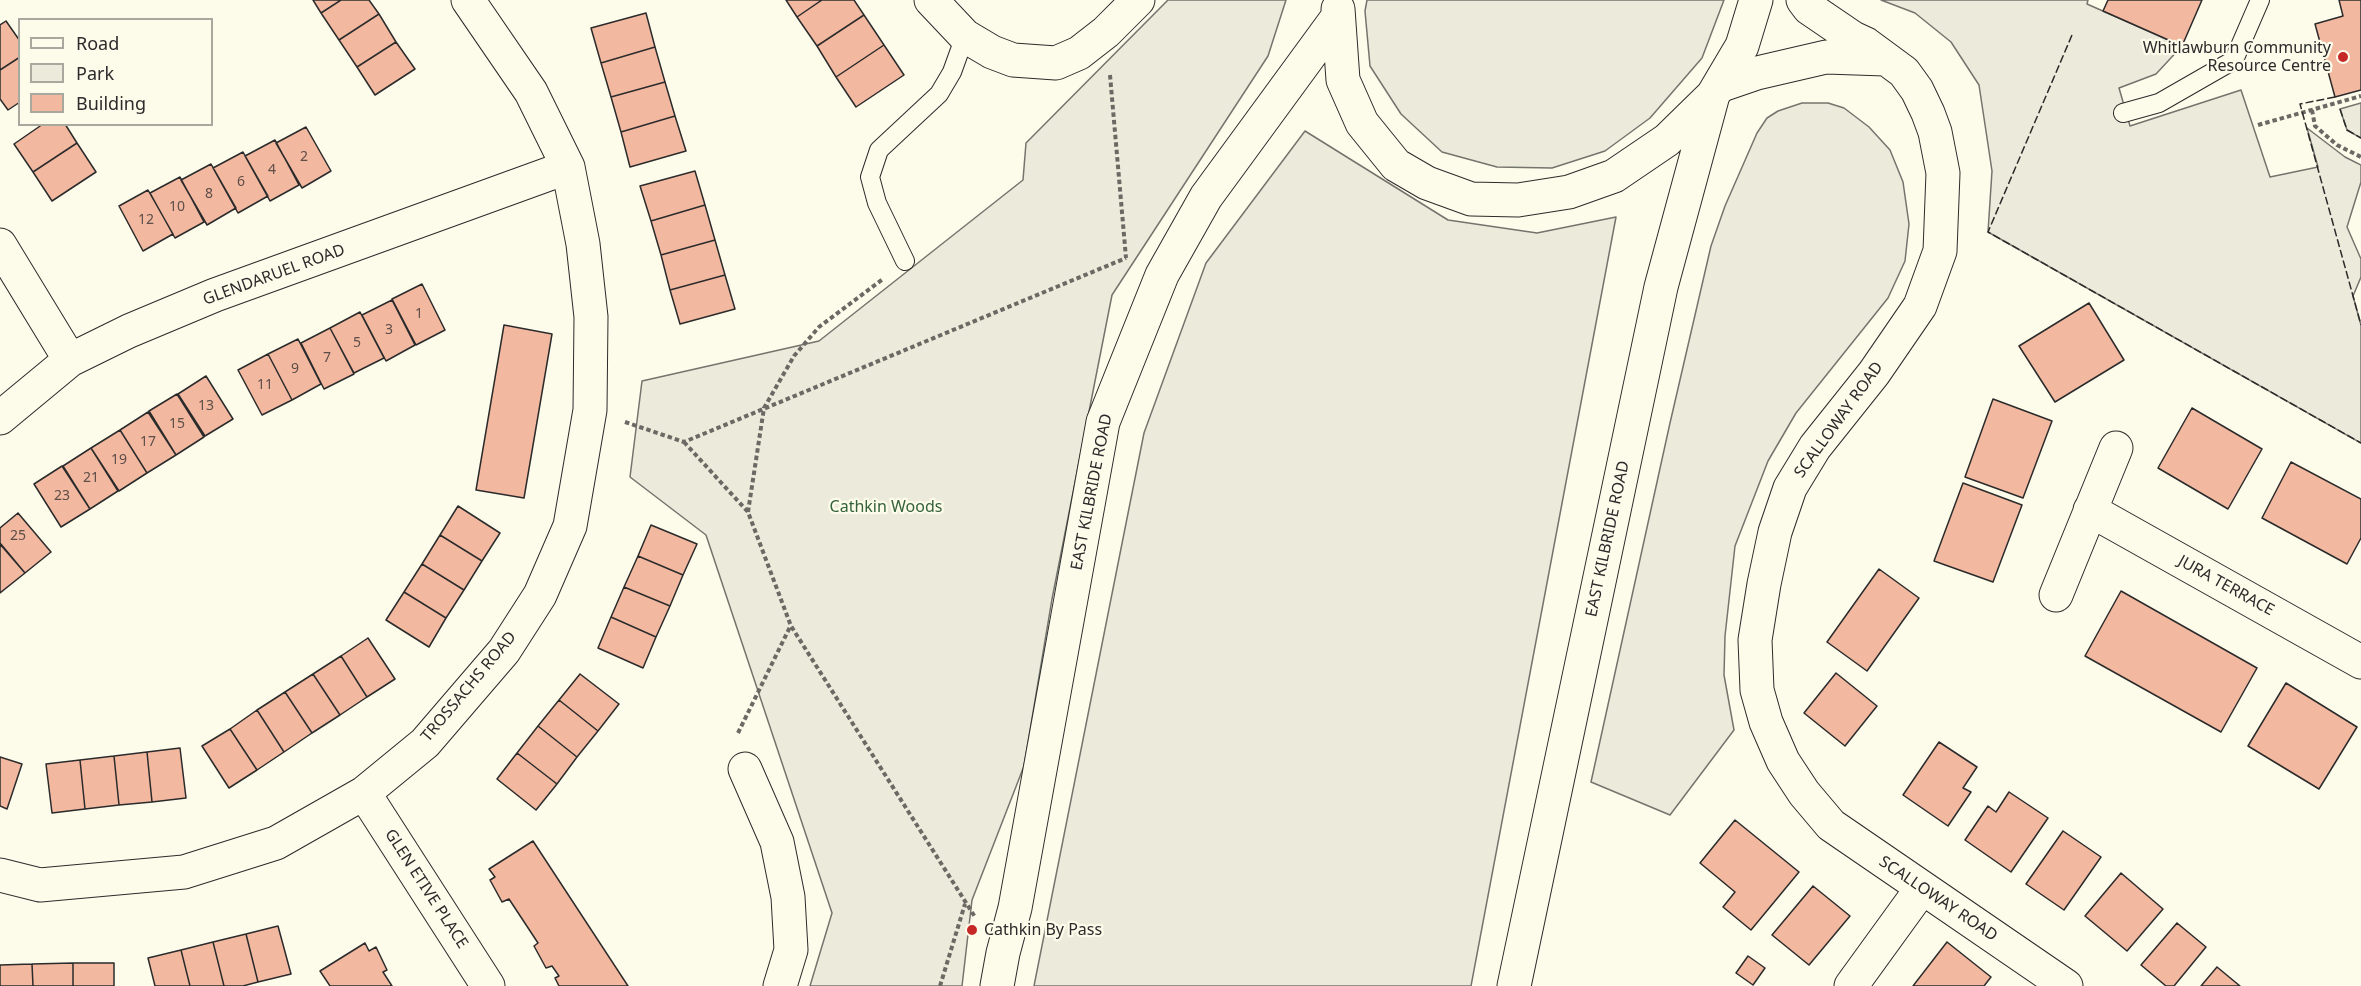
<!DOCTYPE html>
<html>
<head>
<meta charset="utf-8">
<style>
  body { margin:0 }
  #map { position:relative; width:2361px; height:986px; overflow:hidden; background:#fdfbea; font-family:"Noto Sans",sans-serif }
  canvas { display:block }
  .legend { position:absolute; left:18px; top:18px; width:195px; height:108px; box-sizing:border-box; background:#fdfbea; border:2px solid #a9a89e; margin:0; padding:8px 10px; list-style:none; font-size:18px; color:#2b2b2b }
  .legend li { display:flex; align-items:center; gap:12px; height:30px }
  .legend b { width:30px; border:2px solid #a9a89e }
</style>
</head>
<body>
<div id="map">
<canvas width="2361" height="986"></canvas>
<ul class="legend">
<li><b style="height:8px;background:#fdfbea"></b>Road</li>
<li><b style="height:16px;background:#ecebdb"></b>Park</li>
<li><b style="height:16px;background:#f2b8a0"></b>Building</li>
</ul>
</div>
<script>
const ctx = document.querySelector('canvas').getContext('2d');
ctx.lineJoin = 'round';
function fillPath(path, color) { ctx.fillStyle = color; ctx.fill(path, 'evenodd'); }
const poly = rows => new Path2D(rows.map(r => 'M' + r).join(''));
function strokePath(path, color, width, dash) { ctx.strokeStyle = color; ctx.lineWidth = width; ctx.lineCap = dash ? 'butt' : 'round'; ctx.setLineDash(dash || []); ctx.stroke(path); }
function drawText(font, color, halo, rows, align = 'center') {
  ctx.font = font + ' "Noto Sans",sans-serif'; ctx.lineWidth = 4.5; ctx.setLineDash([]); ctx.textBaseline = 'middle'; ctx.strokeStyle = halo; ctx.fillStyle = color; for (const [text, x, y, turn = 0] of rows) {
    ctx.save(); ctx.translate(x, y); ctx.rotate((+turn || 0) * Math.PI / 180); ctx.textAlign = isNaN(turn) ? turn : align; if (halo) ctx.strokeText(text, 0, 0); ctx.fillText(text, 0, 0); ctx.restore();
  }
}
const green = poly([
  [1168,0,1286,0,1268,56,1112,295,1052,599,1024,766,972,900,962,986,810,986,832,913,706,535,630,477,642,381,819,341,1023,180,1026,143,1168,0],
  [1367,0,1724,0,1702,58,1650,118,1605,151,1552,168,1497,167,1442,152,1401,114,1370,66,1365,11,1367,0],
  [1881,0,2088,0,2087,4,2182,46,2156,74,2119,88,2130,126,2241,90,2270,177,2318,167,2307,128,2345,157,2361,165,2361,182,2347,227,2361,259,2361,277,2353,296,2361,325,2361,443,1988,232,1992,171,1979,85,1951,42,1915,13,1881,0],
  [1802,103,1828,103,1844,108,1869,127,1890,150,1903,182,1909,224,1905,261,1888,298,1796,413,1768,461,1735,546,1725,636,1724,675,1734,730,1670,815,1591,782,1670,423,1711,246,1725,206,1757,133,1767,118,1778,111,1802,103],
  [2361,103,2361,138,2347,130,2340,109,2361,103],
  [1305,131,1448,220,1537,233,1616,217,1471,986,1034,986,1144,433,1206,263,1305,131]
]);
fillPath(green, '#ecebdb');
strokePath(green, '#74746e', 1.5);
const building = poly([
  [313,0,341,0,321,13,313,0],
  [341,0,369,0,379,14,339,40,321,13,341,0],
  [786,0,822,0,797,17,786,0],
  [822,0,854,0,864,15,817,46,797,17,822,0],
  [2108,0,2202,0,2182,46,2103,11,2108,0],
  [2339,0,2361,0,2361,90,2335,97,2315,24,2343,16,2339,0],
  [646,13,655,47,601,63,591,28,646,13],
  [379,14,396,42,357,67,339,40,379,14],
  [864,15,884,45,836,77,817,46,864,15],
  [6,21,20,41,20,57,0,70,0,25,6,21],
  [396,42,415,69,375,95,357,67,396,42],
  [884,45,904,75,856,107,836,77,884,45],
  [655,47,665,82,611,97,601,63,655,47],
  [20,57,20,102,8,110,0,99,0,70,20,57],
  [665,82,675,116,621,132,611,97,665,82],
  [675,116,686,151,630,167,621,132,675,116],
  [43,124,65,124,77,143,33,172,14,144,43,124],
  [306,127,331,171,302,188,276,143,306,127],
  [275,140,299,185,270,201,245,156,275,140],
  [77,143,96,172,52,201,33,172,77,143],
  [243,152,268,196,238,213,213,168,243,152],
  [211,164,236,208,207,225,181,180,211,164],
  [695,171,705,205,651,221,640,186,695,171],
  [180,177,204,222,175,238,150,193,180,177],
  [148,190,173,234,143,251,119,206,148,190],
  [705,205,715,240,661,255,651,221,705,205],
  [715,240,725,275,670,290,661,255,715,240],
  [725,275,735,309,680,324,670,290,725,275],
  [422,284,445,330,416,345,392,299,422,284],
  [392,300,415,345,386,361,362,315,392,300],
  [2089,303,2124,360,2055,402,2019,346,2089,303],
  [360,312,384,358,354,373,330,328,360,312],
  [504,325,552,334,524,498,476,490,504,325],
  [330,328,354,374,324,389,301,343,330,328],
  [298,339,321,384,292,400,268,354,298,339],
  [268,354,292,400,262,415,238,370,268,354],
  [206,376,233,419,205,436,178,394,206,376],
  [177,394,204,437,176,455,149,411,177,394],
  [1993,399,2052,421,2023,498,1965,477,1993,399],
  [2192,408,2262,449,2228,509,2158,468,2192,408],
  [148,412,176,455,147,473,120,430,148,412],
  [120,430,147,473,119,491,91,448,120,430],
  [91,448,118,491,90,509,63,466,91,448],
  [2291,462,2361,499,2361,538,2347,564,2262,518,2291,462],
  [62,466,90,509,61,527,34,484,62,466],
  [1963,483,2022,505,1993,582,1934,561,1963,483],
  [458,506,500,533,482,561,440,535,458,506],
  [18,513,51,552,25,573,0,543,0,528,18,513],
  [651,525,697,544,683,575,638,556,651,525],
  [440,535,482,561,464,590,422,564,440,535],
  [0,544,25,573,0,593,0,544],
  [638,556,683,575,670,606,624,587,638,556],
  [422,564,464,590,446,618,404,592,422,564],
  [1879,569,1919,598,1867,671,1827,642,1879,569],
  [624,587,670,606,656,637,611,617,624,587],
  [2121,591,2257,668,2221,732,2085,656,2121,591],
  [404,592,446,618,429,647,386,620,404,592],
  [611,617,656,637,643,668,598,648,611,617],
  [368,638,395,679,367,697,341,656,368,638],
  [341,656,367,697,340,715,313,674,341,656],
  [1836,673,1877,706,1845,746,1804,713,1836,673],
  [313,674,340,715,312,733,285,692,313,674],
  [580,674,619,704,598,731,559,700,580,674],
  [2286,683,2357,727,2319,789,2248,746,2286,683],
  [285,692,312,733,284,752,257,710,285,692],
  [559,700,598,731,577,757,538,726,559,700],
  [257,710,284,752,257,770,230,729,257,710],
  [538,726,577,757,557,784,517,753,538,726],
  [230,729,257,770,229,788,202,746,230,729],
  [1939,742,1977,767,1963,788,1971,792,1948,826,1903,795,1939,742],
  [180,748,186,798,152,802,147,752,180,748],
  [147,752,152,802,119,805,114,756,147,752],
  [517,753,557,784,536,810,497,779,517,753],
  [114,756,119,805,85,809,80,760,114,756],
  [0,757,22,764,7,809,0,806,0,757],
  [80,760,85,809,52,813,46,764,80,760],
  [2009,792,2048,818,2011,872,1965,840,1988,806,1996,812,2009,792],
  [1735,820,1799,872,1751,930,1723,907,1735,892,1700,863,1735,820],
  [2063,831,2101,857,2064,910,2026,884,2063,831],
  [533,841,628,986,559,986,555,978,559,976,552,966,546,968,534,946,538,943,509,899,502,902,490,880,495,877,489,869,533,841],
  [2121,873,2163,909,2127,951,2085,916,2121,873],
  [1813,886,1850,916,1809,965,1772,935,1813,886],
  [2177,923,2206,947,2174,986,2166,986,2141,965,2177,923],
  [278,926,291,974,258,982,246,934,278,926],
  [246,934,258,982,243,986,224,986,213,942,246,934],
  [213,942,224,986,190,986,181,950,213,942],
  [1947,942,1991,977,1984,986,1913,986,1947,942],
  [365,943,369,951,376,947,387,970,383,972,392,986,330,986,320,971,365,943],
  [181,950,190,986,155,986,148,958,181,950],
  [1748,956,1765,968,1753,985,1736,973,1748,956],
  [73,963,73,986,33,986,32,964,73,963],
  [73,963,114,963,114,986,73,986,73,963],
  [32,964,33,986,0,986,0,965,32,964],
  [2217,967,2240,986,2201,986,2217,967]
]);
fillPath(building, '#f2b8a0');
strokePath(building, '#2b2b2b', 1.5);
const lane = poly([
  [2123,113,2159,103,2234,60,2260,0],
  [905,261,877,203,870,177,879,150,939,94,952,72,965,36]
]);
const street = poly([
  [931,0,965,36,992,52,1013,60,1056,63,1079,53,1106,32,1138,0],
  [1803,0,1809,8,1853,38,1866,44,1904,72,1917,90,1928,113,1935,132,1943,173,1940,251,1920,306,1874,373,1815,447,1790,488,1775,532,1764,584,1755,640,1757,690,1766,722,1783,761,1804,793,1831,825,2066,986],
  [1719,86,1757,73,1826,57,1885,59],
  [0,245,70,360],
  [0,418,70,360,129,331,215,295,568,167],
  [2090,510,2361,662],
  [2056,595,2116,448],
  [745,769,777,842,788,897,791,950,780,986],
  [364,793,488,986],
  [0,875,40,885,184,872,276,843,364,793,425,743,504,651,540,595,570,526,590,410,591,317,583,244,568,167,531,92,468,0],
  [1851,986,1922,888]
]);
const primary = poly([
  [1338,9,1343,80,1362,123,1396,165,1427,183,1471,199,1518,200,1569,192,1614,176,1667,140,1713,95,1742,46,1756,0],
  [997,986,1003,953,1015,908,1103,422,1162,275,1206,197,1337,18],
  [1514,986,1661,287,1713,95]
]);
strokePath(lane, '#2b2b2b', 20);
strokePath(street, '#2b2b2b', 35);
strokePath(primary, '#2b2b2b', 35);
strokePath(poly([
  [1110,75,1126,258],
  [2312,110,2315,126,2337,145,2361,157],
  [2258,125,2361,96],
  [625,422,684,442,1126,258],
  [684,442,748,512,791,626,975,917],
  [748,512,764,408,794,356,819,327,883,279],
  [738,733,790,627],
  [940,986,965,904]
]), '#6a6964', 4, [4.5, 3]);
strokePath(lane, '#fdfbea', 18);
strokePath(street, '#fdfbea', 33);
strokePath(primary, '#fdfbea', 33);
strokePath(poly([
  [2072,35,1988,232,2361,443],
  [2335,97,2300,104,2361,325],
  [2340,109,2347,130,2361,138]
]), '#2b2b2b', 1.5, [8, 3]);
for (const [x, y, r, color] of [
  [2343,57,6,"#c62828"],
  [972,930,6,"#c62828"]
]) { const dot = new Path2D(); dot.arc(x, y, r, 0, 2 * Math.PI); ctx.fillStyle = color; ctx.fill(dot); strokePath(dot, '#fdfbea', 2); }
drawText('14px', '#5d4e48', null, [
  ["2",304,157],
  ["4",272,170],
  ["6",241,182],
  ["8",209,194],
  ["10",177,207],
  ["12",146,220],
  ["1",419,314],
  ["3",389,330],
  ["5",357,343],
  ["7",327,358],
  ["9",295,369],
  ["11",265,385],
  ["13",206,406],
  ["15",177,424],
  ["17",148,442],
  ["19",119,460],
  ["21",91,478],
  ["23",62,496],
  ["25",18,536]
]);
drawText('16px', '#2b2b2b', '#fdfbea', [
  ["Whitlawburn Community",2331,48],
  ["Resource Centre",2331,66],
  ["Cathkin By Pass",984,930,"left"]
], 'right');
drawText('16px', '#2b2b2b', '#fdfbea', [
  ["GLENDARUEL ROAD",274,275,-20],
  ["SCALLOWAY ROAD",1839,420,-54],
  ["EAST KILBRIDE ROAD",1092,492,-79],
  ["EAST KILBRIDE ROAD",1608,539,-78],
  ["JURA TERRACE",2226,586,29],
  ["TROSSACHS ROAD",469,687,-50],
  ["GLEN ETIVE PLACE",426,889,57],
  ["SCALLOWAY ROAD",1938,899,34]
]);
drawText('16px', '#34623c', '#fdfbea', [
  ["Cathkin Woods",886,507]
]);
</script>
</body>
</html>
